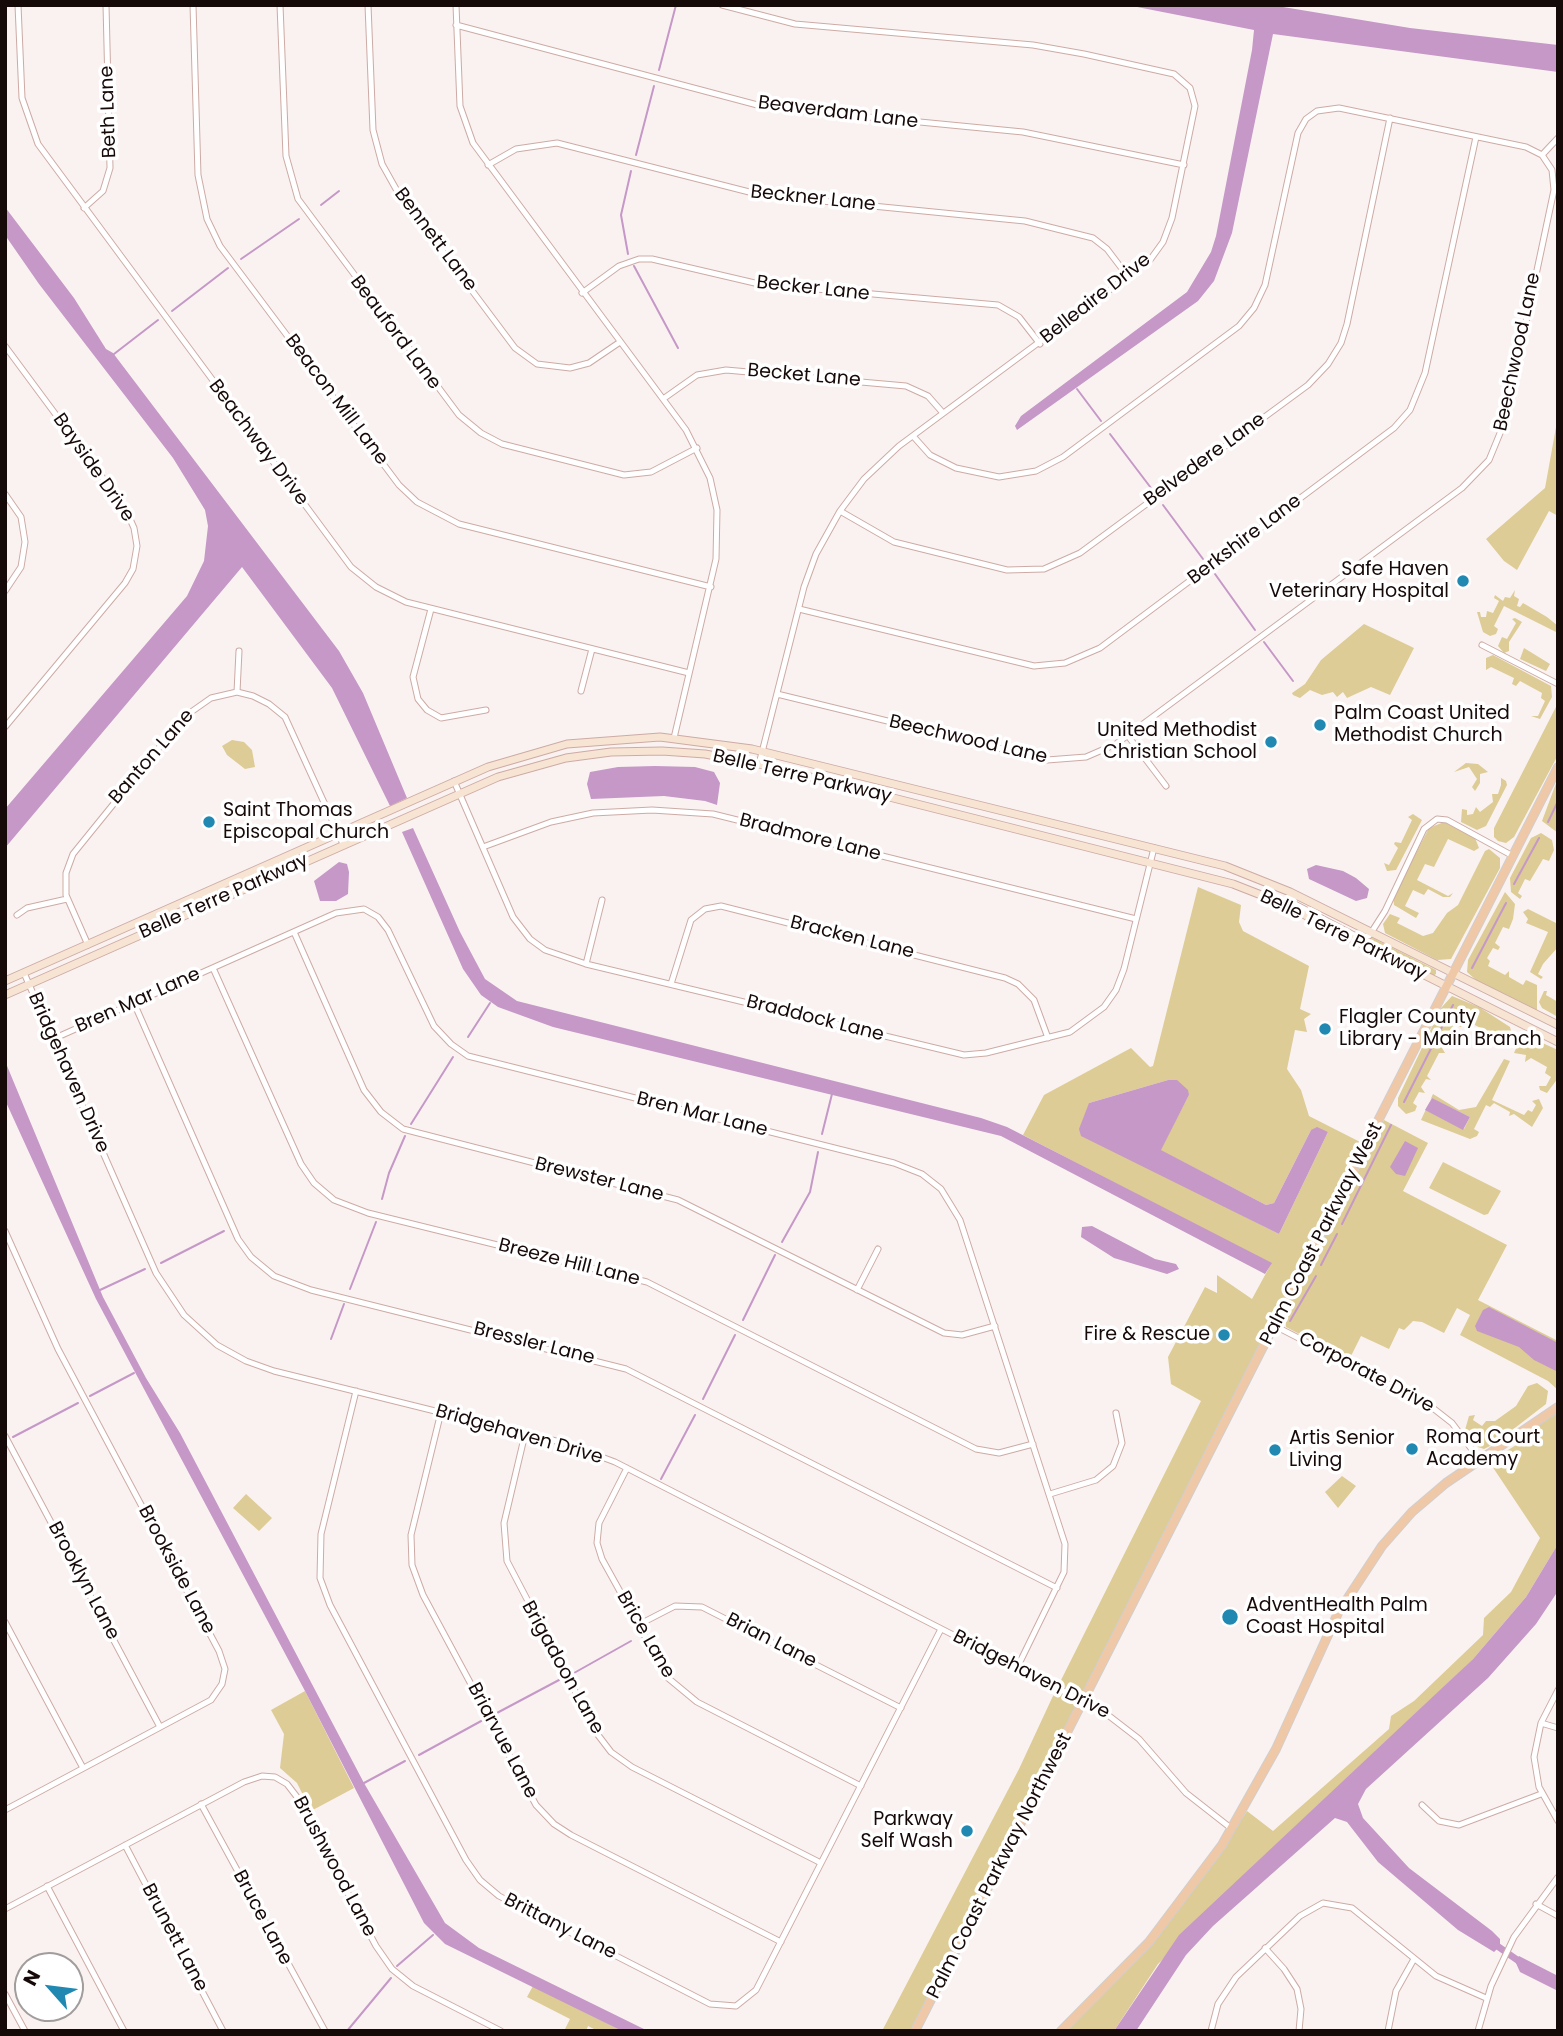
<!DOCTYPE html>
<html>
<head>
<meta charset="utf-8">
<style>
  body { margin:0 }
  #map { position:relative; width:1563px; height:2036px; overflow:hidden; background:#faf2f1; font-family:Poppins,sans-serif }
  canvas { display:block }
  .frame { position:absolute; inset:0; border:7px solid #160a09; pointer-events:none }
  .north { position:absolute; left:14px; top:1952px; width:70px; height:70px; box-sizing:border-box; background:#fff; border:2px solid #a29d9d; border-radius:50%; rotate:298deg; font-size:19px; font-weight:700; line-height:28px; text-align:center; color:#160a09 }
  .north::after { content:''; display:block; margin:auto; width:24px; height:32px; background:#2189b1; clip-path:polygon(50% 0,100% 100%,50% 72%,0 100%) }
</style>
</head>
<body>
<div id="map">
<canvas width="1563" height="2036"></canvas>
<div class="frame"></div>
<div class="north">N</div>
</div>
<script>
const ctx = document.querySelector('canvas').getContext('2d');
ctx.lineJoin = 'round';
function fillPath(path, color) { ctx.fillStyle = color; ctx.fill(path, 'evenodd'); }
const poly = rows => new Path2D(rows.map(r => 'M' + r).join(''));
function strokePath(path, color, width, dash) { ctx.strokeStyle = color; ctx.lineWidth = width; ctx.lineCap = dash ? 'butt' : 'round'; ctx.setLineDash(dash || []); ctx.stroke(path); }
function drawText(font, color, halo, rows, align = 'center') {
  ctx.font = font + ' Poppins,sans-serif'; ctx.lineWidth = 7; ctx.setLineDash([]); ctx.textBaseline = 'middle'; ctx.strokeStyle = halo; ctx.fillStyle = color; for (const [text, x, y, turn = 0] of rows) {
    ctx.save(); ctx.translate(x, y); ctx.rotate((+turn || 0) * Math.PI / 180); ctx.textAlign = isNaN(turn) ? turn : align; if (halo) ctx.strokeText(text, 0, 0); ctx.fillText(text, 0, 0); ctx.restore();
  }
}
fillPath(poly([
  [1558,416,1558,516,1549,511,1517,570,1504,561,1486,539,1545,488],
  [1515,590,1514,596,1519,599,1517,606,1520,607,1523,603,1547,617,1558,626,1558,633,1504,606,1494,626,1498,629,1496,634,1490,636,1483,632,1477,612,1480,612,1481,617,1486,617,1487,611,1493,613,1499,601,1494,598,1495,595,1503,601,1505,597,1510,598],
  [1515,618,1522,622,1509,642,1509,651,1504,653,1498,646,1502,637,1507,639,1516,623,1512,619],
  [1364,624,1414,648,1390,695,1371,687,1347,698,1343,692,1337,697,1333,692,1322,695,1310,690,1300,698,1293,695,1292,693,1305,684,1321,660],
  [1524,648,1550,664,1546,671,1520,659],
  [1493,655,1551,686,1552,697,1540,719,1531,716,1538,716,1545,701,1541,698,1542,693,1520,681,1516,686,1512,684,1514,678,1491,667,1486,670,1486,658],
  [1558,703,1558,755,1514,837,1506,843,1498,841,1494,837,1494,828],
  [232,740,244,742,252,750,255,767,245,769,227,755,222,746],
  [1466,763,1478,764,1488,772,1480,774,1480,783,1475,791,1472,787,1477,779,1469,767,1454,772],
  [1498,776,1506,781,1507,785,1486,826,1477,830,1461,822,1462,809,1467,810,1467,815,1473,814,1476,807,1480,812,1493,802,1492,794,1498,794,1501,785,1501,778],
  [1558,778,1558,833,1542,821],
  [1413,814,1422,820,1396,870,1387,871,1384,863,1389,865,1398,848,1394,844,1395,842,1401,843,1412,820,1408,817],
  [1444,822,1475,838,1479,848,1474,851,1448,839,1434,867,1425,864,1417,880,1448,896,1453,893,1450,897,1443,897,1428,889,1424,895,1413,890,1405,906,1419,913,1416,918,1394,905,1393,897,1429,828],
  [1541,833,1552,840,1554,850,1549,861,1543,859,1530,881,1525,879,1518,893,1522,896,1520,899,1511,892,1510,878,1531,838],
  [1489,849,1500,858,1500,868,1451,959,1437,960,1385,933,1383,924,1390,914,1400,918,1397,923,1423,936,1433,933,1447,913,1458,905,1485,851],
  [1198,887,1241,905,1239,922,1243,931,1309,966,1300,1009,1311,1014,1304,1019,1307,1032,1295,1030,1287,1069,1301,1090,1309,1116,1364,1144,911,2031,882,2031,1019,1769,1052,1698,1201,1401,1171,1384,1168,1357,1205,1287,1217,1293,1217,1275,1252,1299,1271,1264,1023,1135,1044,1095,1131,1048,1150,1067,1153,1066],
  [1168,1080,1189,1095,1160,1150,1266,1205,1274,1203,1311,1130,1328,1132,1279,1234,1212,1200,1089,1103],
  [1505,892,1515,904,1513,919,1509,929,1503,927,1495,943,1500,947,1498,950,1493,948,1487,958,1490,961,1488,966,1505,975,1509,971,1509,977,1523,985,1526,980,1537,985,1537,1010,1476,980,1467,972,1468,960],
  [1528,909,1558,924,1558,947,1543,964,1538,974,1543,977,1541,979,1530,972,1548,932,1526,923,1528,919,1523,912],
  [1373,938,1436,970,1436,974,1433,976,1363,940],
  [1544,991,1547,991,1546,995,1558,1002,1558,1017,1542,1008,1539,1002],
  [1452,996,1479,1007,1510,1027,1513,1038,1507,1048,1503,1046,1504,1040,1465,1020,1461,1027,1454,1024,1442,1048,1445,1053,1439,1053,1427,1076,1431,1080,1426,1079,1421,1087,1425,1093,1419,1092,1413,1103,1417,1106,1415,1111,1406,1114,1398,1106,1398,1098,1441,1008],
  [1529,1037,1558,1050,1558,1078,1547,1093,1540,1090,1539,1086,1546,1086,1551,1077,1545,1073,1547,1067,1531,1058,1525,1062,1526,1055,1514,1053,1519,1042],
  [1504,1059,1510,1061,1492,1100,1524,1115,1528,1110,1532,1112,1536,1105,1532,1101,1539,1099,1543,1108,1532,1127,1514,1114,1509,1116,1510,1112,1494,1103,1490,1107,1486,1105,1474,1129,1479,1132,1477,1136,1470,1139,1421,1120,1433,1094,1459,1110,1476,1107],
  [1431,1098,1470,1117,1464,1129,1426,1110],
  [1384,1120,1428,1143,1403,1191,1507,1245,1478,1300,1558,1341,1558,1390,1548,1381,1460,1335,1470,1315,1457,1308,1444,1333,1422,1322,1413,1321,1404,1330,1399,1328,1389,1349,1361,1336,1349,1360,1286,1327,1285,1314],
  [1443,1162,1501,1191,1488,1214,1484,1215,1429,1188],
  [1537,1383,1548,1391,1546,1404,1494,1444,1484,1449,1478,1447,1465,1430,1469,1416,1475,1415,1473,1420,1482,1426,1486,1421,1495,1421,1516,1406,1528,1386],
  [1558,1412,1558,1544,1526,1597,1473,1659,1158,1964,1114,2031,1066,2031,1149,1948,1208,1871,1247,1811,1273,1831,1389,1729,1391,1716,1414,1701,1483,1635,1484,1618,1511,1592,1540,1538,1492,1466,1497,1463,1495,1458,1526,1439,1532,1429],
  [1342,1476,1356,1486,1338,1508,1325,1492],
  [246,1494,272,1518,259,1531,233,1508],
  [305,1691,354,1788,311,1811,297,1783,280,1768,284,1734,271,1710],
  [533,1986,622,2031,598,2031,588,2026,586,2031,564,2031,570,2019,527,1997]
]), '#ddcc95');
fillPath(poly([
  [1127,5,1271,5,1410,28,1558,45,1558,72,1273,34,1232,233,1214,281,1198,301,1017,430,1015,426,1021,416,1187,292,1211,252,1216,236,1252,50,1254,30],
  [5,207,74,298,106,349,113,353,339,651,363,693,407,798,390,806,332,688,242,567,5,848,5,809,187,596,204,561,208,526,205,510,173,458,39,284,5,235],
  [655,766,695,767,714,772,720,783,717,805,705,801,664,796,591,799,587,784,590,772,618,767],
  [413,828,460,932,485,979,517,1001,981,1118,1007,1127,1272,1263,1265,1274,1001,1136,553,1027,498,1007,481,995,463,969,402,832],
  [339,862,347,864,349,872,348,894,336,901,320,901,314,881],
  [1316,865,1343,871,1356,878,1369,889,1367,898,1356,901,1309,879,1307,869],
  [5,1061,103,1297,146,1378,180,1433,364,1783,445,1923,479,1948,648,2031,622,2031,445,1944,424,1923,305,1691,96,1299,5,1100],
  [1168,1080,1177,1080,1188,1090,1189,1095,1161,1150,1266,1205,1274,1203,1311,1130,1317,1127,1328,1132,1279,1234,1081,1136,1079,1129,1089,1103],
  [1432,1098,1470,1117,1463,1130,1425,1110],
  [1405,1141,1418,1148,1405,1176,1396,1174,1390,1167],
  [1092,1226,1155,1259,1176,1264,1179,1269,1167,1274,1114,1258,1081,1237,1082,1227],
  [1489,1307,1558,1343,1558,1372,1534,1360,1519,1347,1477,1331,1475,1326,1483,1310],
  [1558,1544,1558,1591,1536,1624,1488,1678,1366,1789,1358,1804,1363,1818,1409,1868,1492,1931,1500,1939,1500,1946,1494,1952,1458,1930,1378,1862,1347,1822,1335,1818,1213,1926,1186,1955,1136,2031,1114,2031,1179,1935,1473,1659,1526,1597],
  [1519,1956,1558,1976,1558,1991,1520,1972,1515,1961]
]), '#c598c7');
strokePath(poly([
  [659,70,676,5],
  [636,155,654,86],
  [321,205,339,191],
  [628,254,621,215,631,171],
  [241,259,299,219],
  [634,266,678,348],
  [172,311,228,268],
  [114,354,158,320],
  [1077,389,1101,421],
  [1110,434,1151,488],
  [1163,505,1203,559],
  [1215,574,1255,630],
  [1264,642,1293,681],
  [1548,822,1558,801],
  [1514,884,1539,838],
  [1472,968,1506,903],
  [468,1037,490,1003],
  [1404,1102,1453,1005],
  [411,1124,453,1057],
  [822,1134,832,1094],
  [382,1199,389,1173,405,1136],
  [1342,1224,1391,1125],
  [782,1242,810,1192,818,1152],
  [161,1263,224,1231],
  [1321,1265,1337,1234],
  [350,1289,376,1222],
  [100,1290,145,1269],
  [743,1320,775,1255],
  [1290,1321,1316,1276],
  [331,1339,344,1304],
  [90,1396,134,1373],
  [703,1399,735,1335],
  [13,1437,78,1403],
  [661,1479,695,1415],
  [574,1673,631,1641],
  [495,1714,559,1680],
  [419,1755,483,1720],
  [364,1783,405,1761],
  [397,1966,433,1935],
  [347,2031,391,1978]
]), '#c598c7', 2);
strokePath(poly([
  [1493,1943,1523,1964]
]), '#c598c7', 7);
const street = poly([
  [18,5,22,98,38,144,351,567,376,587,406,602,689,673],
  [193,5,198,175,207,219,220,246,399,485,417,502,459,524,711,587],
  [280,5,286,156,298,199,459,415,481,433,502,444,624,475,651,472,697,448],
  [368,5,373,130,382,164,396,189,515,348,537,364,570,368,589,363,620,342],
  [456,5,460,106,473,143,686,430,710,478,717,510,716,559,674,738],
  [722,5,795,24,1033,45,1084,54,1174,74,1190,88,1195,106,1172,218,1163,242,1150,260,899,446,864,479,840,511,816,554,804,587,759,764],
  [456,25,765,107,1023,132,1184,165],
  [1542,155,1558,138],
  [488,165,516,149,557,143,761,195,1025,221,1093,238,1107,249,1129,278],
  [84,208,103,191,110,168,106,5],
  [582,293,619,266,639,259,652,259,759,284,998,305,1019,317,1040,344],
  [5,346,125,508,134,528,137,546,133,569,125,583,5,727],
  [663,399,697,375,726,370,906,386,928,396,943,413],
  [5,494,21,517,25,542,21,567,5,591],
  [840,511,894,542,1007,570,1044,569,1080,553,1308,385,1328,364,1341,343,1347,324,1390,118],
  [431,609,413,677,418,699,427,710,441,718,486,710],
  [799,609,1034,666,1065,663,1100,648,1394,428,1410,410,1425,373,1476,137],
  [1482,645,1558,684],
  [581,691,592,649],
  [237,692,239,651],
  [777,694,1047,760,1086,757,1116,744,1462,488,1489,460,1505,421,1554,190,1552,170,1542,155,1526,147,1339,108,1317,111,1306,119,1298,133,1265,285,1254,308,1239,326,1063,457,1036,471,999,477,956,468,930,455,913,436],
  [1128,736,1166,786],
  [454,781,513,917,530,939,545,950,586,964,964,1055,986,1053,1070,1032,1104,1007,1116,990,1124,969,1154,848],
  [483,847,551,822,593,813,652,810,713,814,1136,919],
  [1283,903,1293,903,1358,937,1369,936,1385,911,1424,829,1437,819,1447,820,1513,856],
  [17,915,27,908,67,899],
  [294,932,364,1090,381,1112,403,1129,678,1200,944,1333,962,1335,995,1326],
  [88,945,66,895,66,873,73,854,184,717,211,698,237,692,253,696,269,704,285,717,343,844],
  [586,964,602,900],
  [213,968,301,1164,314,1183,334,1200,368,1213,647,1282,976,1449,999,1453,1033,1444],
  [24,973,156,1273,184,1315,217,1345,246,1361,274,1371,564,1443,615,1462,1104,1712,1139,1739,1186,1793,1232,1829],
  [671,984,691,920,705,909,721,906,1005,978,1018,984,1034,1000,1048,1038],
  [134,1003,238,1239,251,1257,274,1276,311,1290,626,1369,1057,1588],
  [53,1039,336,913,364,909,378,917,388,930,434,1026,451,1044,468,1056,894,1163,922,1174,941,1189,960,1220,1065,1544,1064,1572,1017,1668],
  [5,1231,58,1349,219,1651,225,1669,222,1684,211,1700,5,1810],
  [857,1290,878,1249],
  [1275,1326,1429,1405,1452,1423,1479,1459],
  [356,1391,321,1534,320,1578,330,1605,466,1860,480,1880,499,1896,710,2004,736,2006,756,1990,941,1629],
  [441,1412,411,1535,412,1565,423,1595,536,1805,554,1824,571,1835,781,1942],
  [525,1434,504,1523,507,1561,598,1735,611,1752,632,1767,821,1863],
  [5,1436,160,1727],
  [627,1468,599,1523,597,1543,602,1559,668,1678,697,1702,861,1786],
  [1050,1494,1096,1480,1113,1466,1122,1443,1116,1413],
  [5,1622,83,1768],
  [638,1625,675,1606,702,1607,901,1708],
  [1558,1690,1541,1723,1534,1757,1539,1787,1558,1821],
  [1541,1723,1558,1728],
  [201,1804,325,2031],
  [1422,1805,1439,1821,1459,1825,1541,1794],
  [125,1845,223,2031],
  [47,1886,124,2031],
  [1536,1904,1558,1916],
  [5,1909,244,1782,262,1776,275,1777,287,1784,297,1797,376,1946,392,1969,413,1986,501,2031],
  [1265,1948,1284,1969,1297,1989,1301,2009,1299,2031],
  [5,1994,25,2031],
  [1211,2031,1218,2004,1236,1977,1300,1916,1323,1903,1352,1908,1436,1976,1486,1998],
  [1388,2031,1396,1991,1414,1959],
  [1478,2031,1491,1986,1514,1937,1558,1877]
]);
const secondary = poly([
  [5,981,488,767,567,744,660,737,752,749,1225,866,1290,892,1558,1025],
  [5,995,498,777,566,758,611,752,662,751,705,754,759,764,1233,884,1279,902,1558,1042]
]);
const primary = poly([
  [915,2031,1558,767],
  [1061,2031,1149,1942,1222,1845,1276,1749,1338,1613,1382,1546,1412,1512,1446,1483,1558,1407]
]);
strokePath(street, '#cdaba5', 7);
strokePath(secondary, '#cdaba5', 9);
strokePath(primary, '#d0cece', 10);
strokePath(street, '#fff', 5);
strokePath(secondary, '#f7e4d3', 7);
strokePath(primary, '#efc8a7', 8);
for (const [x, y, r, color] of [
  [1463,581,7,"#2189b1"],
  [1320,725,7,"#2189b1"],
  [1271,742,7,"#2189b1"],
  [209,822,7,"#2189b1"],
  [1325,1029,7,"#2189b1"],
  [1224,1335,7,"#2189b1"],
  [1412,1449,7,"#2189b1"],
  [1275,1450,7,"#2189b1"],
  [1230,1617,9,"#2189b1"],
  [967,1831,7,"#2189b1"]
]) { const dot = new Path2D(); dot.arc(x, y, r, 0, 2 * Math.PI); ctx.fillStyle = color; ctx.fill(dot); strokePath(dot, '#fff', 2.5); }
drawText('19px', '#160a09', '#fff', [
  ["Beth Lane",109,112,-92],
  ["Beaverdam Lane",838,113,7],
  ["Beckner Lane",813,199,6],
  ["Bennett Lane",435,240,53],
  ["Becker Lane",813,289,6],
  ["Belleaire Drive",1096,299,-38],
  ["Beauford Lane",395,333,53],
  ["Beechwood Lane",1518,352,-78],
  ["Becket Lane",804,376,5],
  ["Beacon Mill Lane",336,400,53],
  ["Beachway Drive",258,443,53],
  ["Belvedere Lane",1205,460,-36],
  ["Bayside Drive",93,468,55],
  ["Berkshire Lane",1245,540,-37],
  ["Beechwood Lane",968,740,13],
  ["Banton Lane",152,757,-49],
  ["Belle Terre Parkway",802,777,13],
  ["Bradmore Lane",810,838,14],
  ["Belle Terre Parkway",224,897,-24],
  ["Belle Terre Parkway",1343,936,26],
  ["Bracken Lane",852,938,14],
  ["Bren Mar Lane",138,1001,-24],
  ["Braddock Lane",815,1019,14],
  ["Bridgehaven Drive",68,1073,66],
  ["Bren Mar Lane",702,1115,14],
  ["Brewster Lane",599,1180,14],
  ["Palm Coast Parkway West",1322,1234,-63],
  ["Breeze Hill Lane",569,1263,14],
  ["Bressler Lane",534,1344,14],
  ["Corporate Drive",1366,1373,28],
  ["Bridgehaven Drive",519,1435,16],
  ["Brookside Lane",176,1570,62],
  ["Brooklyn Lane",83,1581,62],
  ["Brice Lane",645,1635,60],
  ["Brian Lane",771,1641,27],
  ["Brigadoon Lane",562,1668,61],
  ["Bridgehaven Drive",1031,1675,27],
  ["Briarvue Lane",502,1741,62],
  ["Palm Coast Parkway Northwest",1000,1866,-63],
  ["Brushwood Lane",334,1867,62],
  ["Bruce Lane",262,1918,62],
  ["Brittany Lane",560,1927,27],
  ["Brunett Lane",174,1938,62]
]);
drawText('19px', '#160a09', '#fff', [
  ["Safe Haven",1449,570,"right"],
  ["Veterinary Hospital",1449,592,"right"],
  ["Palm Coast United",1334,714],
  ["Methodist Church",1334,736],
  ["United Methodist",1257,731,"right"],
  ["Christian School",1257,753,"right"],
  ["Saint Thomas",223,811],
  ["Episcopal Church",223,833],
  ["Flagler County",1339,1018],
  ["Library - Main Branch",1339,1040],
  ["Fire & Rescue",1210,1335,"right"],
  ["Roma Court",1426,1438],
  ["Academy",1426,1460],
  ["Artis Senior",1289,1439],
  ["Living",1289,1461],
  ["AdventHealth Palm",1246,1606],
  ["Coast Hospital",1246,1628],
  ["Parkway",953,1820,"right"],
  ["Self Wash",953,1842,"right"]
], 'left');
</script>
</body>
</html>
